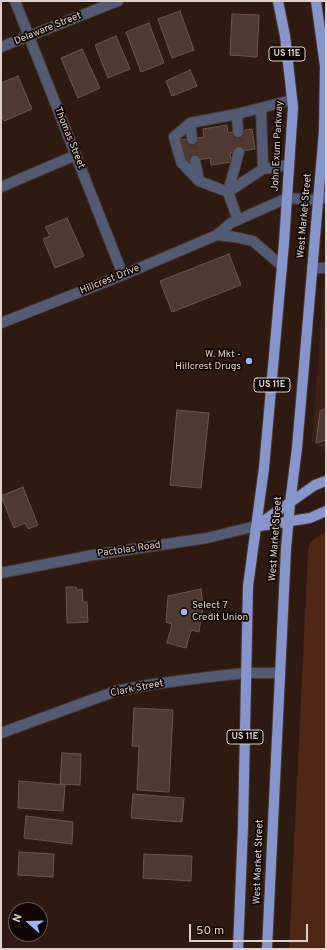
<!DOCTYPE html>
<html>
<head>
<meta charset="utf-8">
<style>
  body { margin:0 }
  #map { position:relative; width:327px; height:950px; overflow:hidden; background:#2e1a11; font-family:Overpass,sans-serif }
  canvas { display:block }
  .frame { position:absolute; inset:0; border:2px solid #ddcfc9; pointer-events:none }
  .north { position:absolute; left:8px; top:902px; width:40px; height:40px; box-sizing:border-box; background:#100704; border:1px solid #625753; border-radius:50%; rotate:290deg; font-size:11px; font-weight:700; line-height:16px; text-align:center; color:#ddcfc9 }
  .north::after { content:''; display:block; margin:auto; width:14px; height:18px; background:#a0b3fd; clip-path:polygon(50% 0,100% 100%,50% 72%,0 100%) }
  .scale { position:absolute; left:189px; top:924px; width:119px; height:18px; box-sizing:border-box; border:2px solid #ddcfc9; border-top:0; padding-left:5px; font-size:12px; line-height:14px; white-space:nowrap; color:#ddcfc9; -webkit-text-stroke:3px #100704; paint-order:stroke }
</style>
</head>
<body>
<div id="map">
<canvas width="327" height="950"></canvas>
<div class="frame"></div>
<div class="north">N</div>
<div class="scale">50 m</div>
</div>
<script>
const ctx = document.querySelector('canvas').getContext('2d');
ctx.lineJoin = 'round';
function fillPath(path, color) { ctx.fillStyle = color; ctx.fill(path, 'evenodd'); }
const poly = rows => new Path2D(rows.map(r => 'M' + r).join(''));
function strokePath(path, color, width, dash) { ctx.strokeStyle = color; ctx.lineWidth = width; ctx.lineCap = dash ? 'butt' : 'round'; ctx.setLineDash(dash || []); ctx.stroke(path); }
function drawText(font, color, halo, rows, align = 'center') {
  ctx.font = font + ' Overpass,sans-serif'; ctx.lineWidth = 3.5; ctx.setLineDash([]); ctx.textBaseline = 'middle'; ctx.strokeStyle = halo; ctx.fillStyle = color; for (const [text, x, y, turn = 0] of rows) {
    ctx.save(); ctx.translate(x, y); ctx.rotate((+turn || 0) * Math.PI / 180); ctx.textAlign = isNaN(turn) ? turn : align; if (halo) ctx.strokeText(text, 0, 0); ctx.fillText(text, 0, 0); ctx.restore();
  }
}
fillPath(poly([
  [326,254,326,449,324,450,312,441]
]), '#3c2116');
fillPath(poly([
  [326,532,326,949,289,949,308,552,310,543,318,536]
]), '#4f2714');
const building = poly([
  [180,11,194,50,172,58,158,19,180,11],
  [232,14,259,15,257,57,230,55,232,14],
  [149,23,164,63,141,72,126,32,149,23],
  [116,36,130,69,108,78,95,45,116,36],
  [82,49,100,88,78,98,61,58,82,49],
  [190,70,197,86,172,96,166,81,190,70],
  [18,76,32,109,4,121,1,114,1,83,18,76],
  [227,125,228,133,252,129,255,149,230,153,232,162,211,165,210,158,184,162,180,140,204,137,203,129,227,125],
  [67,218,84,256,55,268,43,239,50,236,45,227,67,218],
  [229,254,241,285,172,312,160,281,229,254],
  [326,408,326,440,316,443,320,411,326,408],
  [177,410,209,413,201,488,170,485,177,410],
  [23,487,38,525,28,529,25,523,14,528,1,496,23,487],
  [66,587,76,587,77,590,82,589,83,602,87,602,88,622,67,623,66,587],
  [201,589,203,606,199,632,191,630,186,648,167,643,172,624,166,622,168,596,201,589],
  [134,708,173,710,169,792,137,790,139,746,132,746,134,708],
  [62,753,81,754,80,785,60,784,62,753],
  [19,781,65,785,63,811,18,808,19,781],
  [133,794,184,798,182,822,131,818,133,794],
  [26,816,73,822,72,844,24,838,26,816],
  [19,852,54,854,53,877,18,875,19,852],
  [144,854,192,856,191,881,143,878,144,854]
]);
fillPath(building, '#503930');
strokePath(building, '#6d564b', 1);
strokePath(poly([
  [238,132,239,152],
  [192,139,195,161]
]), '#48352d', 10, [10, 5]);
const minor = poly([
  [15,1,123,275],
  [1,47,118,1],
  [261,108,263,169],
  [190,123,174,137,181,162,199,181],
  [238,132,237,114,292,100],
  [192,139,190,123,237,114],
  [195,161,199,181,228,192,263,169,289,165],
  [1,187,76,155],
  [238,220,228,192,239,152],
  [217,235,235,237,253,241,282,266],
  [312,268,326,268],
  [1,323,123,275,217,235,231,223,287,198,318,200,326,197],
  [1,573,93,555,207,538,256,526],
  [1,733,116,691,154,684,217,676,246,673,280,673]
]);
const major = poly([
  [256,526,315,485,326,481],
  [260,526,310,518,326,511],
  [238,949,243,827,248,586,264,468,284,243,293,107,285,36,278,1],
  [267,949,286,549,290,503,297,448,324,131,325,66,316,1]
]);
strokePath(minor, '#4a372e', 12);
strokePath(major, '#4a372e', 12);
strokePath(minor, '#535a74', 10);
strokePath(major, '#8695cb', 10);
for (const [x, y, r, color] of [
  [249,361,4,"#a0b3fd"],
  [184,612,4,"#a0b3fd"]
]) { const dot = new Path2D(); dot.arc(x, y, r, 0, 2 * Math.PI); ctx.fillStyle = color; ctx.fill(dot); strokePath(dot, '#100704', 1.5); }
for (const [x, y, w] of [
  [287,54,36],
  [272,385,36],
  [245,737,36]
]) { const box = new Path2D(); box.roundRect(x - w / 2, y - 7, w, 14, 3); ctx.fillStyle = '#100704'; ctx.fill(box); strokePath(box, '#ddcfc9', 1); }
drawText('bold 9px', '#ddcfc9', null, [
  ["US 11E",287,54],
  ["US 11E",272,385],
  ["US 11E",245,737]
]);
drawText('10px', '#ddcfc9', '#100704', [
  ["Delaware Street",48,29,-22],
  ["Thomas Street",69,138,68],
  ["John Exum Parkway",278,146,-87],
  ["West Market Street",305,216,-85],
  ["Hillcrest Drive",110,280,-22],
  ["West Market Street",276,539,-86],
  ["Pactolas Road",129,550,-8],
  ["Clark Street",137,689,-11],
  ["West Market Street",259,862,-88]
]);
drawText('10px', '#ddcfc9', '#100704', [
  ["W. Mkt -",241,355],
  ["Hillcrest Drugs",241,367],
  ["Select 7",192,606,"left"],
  ["Credit Union",192,618,"left"]
], 'right');
</script>
</body>
</html>
